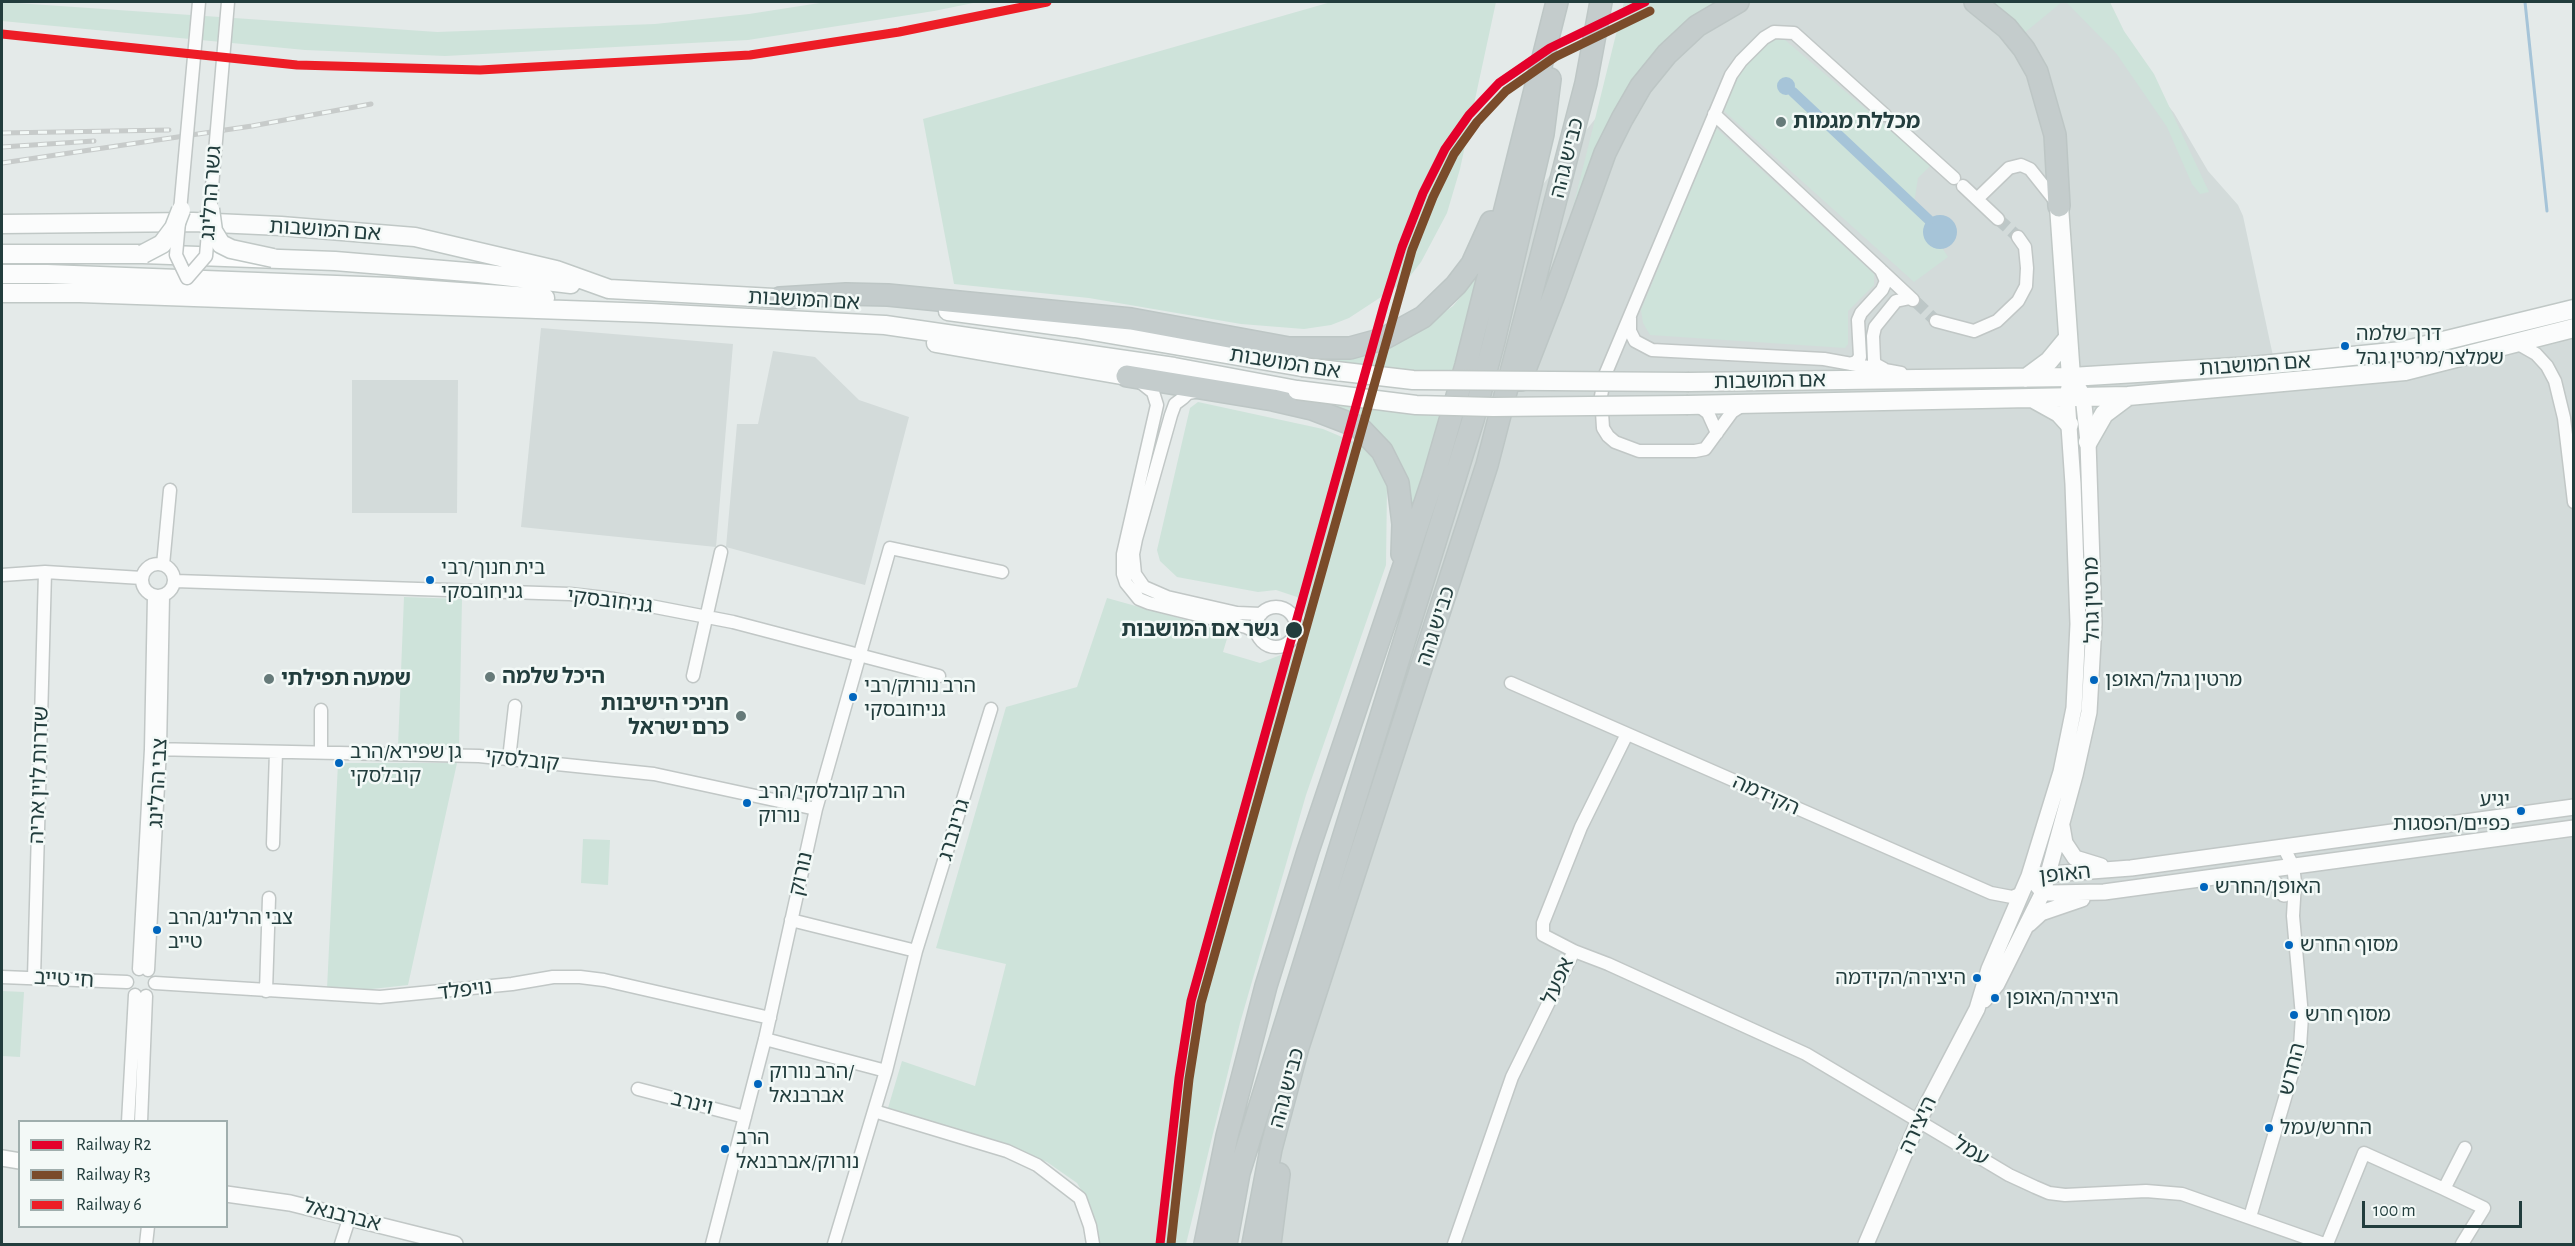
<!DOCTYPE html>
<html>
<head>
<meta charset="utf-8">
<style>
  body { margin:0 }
  #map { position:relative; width:2575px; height:1246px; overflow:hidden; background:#e4eae9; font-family:"Alegreya Sans",sans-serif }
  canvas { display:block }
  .frame { position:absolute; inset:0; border:3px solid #223d3d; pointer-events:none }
  .legend { position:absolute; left:18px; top:1120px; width:210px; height:108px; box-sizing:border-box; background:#f3f9f7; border:2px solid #9faead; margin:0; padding:8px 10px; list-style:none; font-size:18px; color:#223d3d }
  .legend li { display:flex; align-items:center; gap:12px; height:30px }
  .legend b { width:30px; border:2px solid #9faead }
  .scale { position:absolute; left:2362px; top:1201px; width:160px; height:27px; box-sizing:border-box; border:3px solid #223d3d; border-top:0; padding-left:8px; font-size:18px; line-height:21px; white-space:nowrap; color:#223d3d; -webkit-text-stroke:4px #f3f9f7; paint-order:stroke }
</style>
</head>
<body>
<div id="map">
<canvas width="2575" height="1246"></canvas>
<div class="frame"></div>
<ul class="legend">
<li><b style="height:8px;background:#e4002b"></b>Railway R2</li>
<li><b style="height:8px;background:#7a4b2a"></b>Railway R3</li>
<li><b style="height:8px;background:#ed1d26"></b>Railway 6</li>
</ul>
<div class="scale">100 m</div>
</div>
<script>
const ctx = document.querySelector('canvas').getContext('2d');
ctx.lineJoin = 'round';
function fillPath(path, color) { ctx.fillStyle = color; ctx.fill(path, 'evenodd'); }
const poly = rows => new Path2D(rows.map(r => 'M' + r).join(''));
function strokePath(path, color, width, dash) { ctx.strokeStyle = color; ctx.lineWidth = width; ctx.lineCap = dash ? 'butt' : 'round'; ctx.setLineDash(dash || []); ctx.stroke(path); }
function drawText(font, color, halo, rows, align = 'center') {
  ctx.font = font + ' "Alegreya Sans","Noto Sans Hebrew",sans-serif'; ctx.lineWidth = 5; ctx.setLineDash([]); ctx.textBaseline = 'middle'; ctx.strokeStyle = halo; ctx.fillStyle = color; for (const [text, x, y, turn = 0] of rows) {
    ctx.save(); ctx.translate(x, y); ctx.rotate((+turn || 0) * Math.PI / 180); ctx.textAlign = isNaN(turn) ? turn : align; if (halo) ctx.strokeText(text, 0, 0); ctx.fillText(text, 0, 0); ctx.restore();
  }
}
fillPath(poly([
  [1704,2,2079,2,2123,48,2174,113,2208,171,2238,205,2243,216,2276,370,2407,361,2573,319,2573,1244,1245,1244,1514,298,1540,188,1619,89],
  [541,328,733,344,716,547,521,527],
  [773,351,815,357,859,400,909,417,865,585,726,547,737,424,758,424],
  [352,380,458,380,457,513,352,513]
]), '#d3dbda');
fillPath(poly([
  [2,2,437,32,655,24,749,14,826,2,978,2,934,11,748,40,445,56,305,50,2,21],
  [1331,2,1496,2,1460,169,1447,213,1421,262,1407,280,1349,318,1331,325,1304,329,1241,324,1089,298,954,284,923,119],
  [1624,2,1728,2,1673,40,1568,228],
  [1992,2,2062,2,2023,34],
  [2066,2,2110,2,2124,31,2154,74,2209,192,2200,194,2192,184,2167,127,2116,53],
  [1784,39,1931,165,1918,178,1914,203,1948,257,1914,282,1724,111,1737,74,1772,40],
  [1716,128,1874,274,1874,285,1848,311,1848,344,1845,348,1650,335,1643,323,1641,310],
  [1476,278,1452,377,1287,360,1380,349,1397,343,1413,335,1453,306],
  [1317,397,1376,409,1440,416,1414,523,1393,456,1313,407],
  [1198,402,1323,429,1361,445,1378,464,1387,486,1386,565,1306,795,1240,1023,1186,1244,1098,1244,1090,1205,1077,1183,1047,1162,888,1108,902,1061,975,1086,1006,964,936,948,1006,707,1077,687,1107,598,1229,632,1223,652,1260,663,1304,646,1309,627,1297,597,1276,590,1258,592,1177,577,1160,561,1157,550,1190,408],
  [404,597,462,599,459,748,398,746],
  [338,763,457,763,408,985,363,990,327,989],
  [583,839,610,840,608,885,581,883],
  [2,991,24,992,20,1057,2,1056]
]), '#cee3da');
fillPath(poly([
  '1777 86a9 9 0 1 1 18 0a9 9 0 1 1-18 0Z',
  '1923 232a17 17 0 1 1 34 0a17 17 0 1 1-34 0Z'
]), '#a6c4d8');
strokePath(poly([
  [2525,2,2547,211]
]), '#a6c4d8', 3);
strokePath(poly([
  [1793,92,1929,220]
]), '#a6c4d8', 10);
strokePath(poly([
  [1998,219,2018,237],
  [1916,302,1936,321]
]), '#bdc7c7', 12, [12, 6]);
const minor = poly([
  [1714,114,1881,270,1886,281,1882,290,1861,313,1858,320,1860,357,1856,362,1850,364],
  [1893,123,1954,178],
  [1963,186,1998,219],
  [1977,199,2009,168,2021,165,2030,169,2057,203],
  [1882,271,1913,300],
  [1630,318,1630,331,1635,341,1652,350,1824,359,1901,373],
  [1936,321,1974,331,1997,321,2018,301,2026,286,2027,268,2025,247,2018,237],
  [2515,342,2536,354,2547,366,2555,381,2564,418,2574,502],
  [1884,369,1875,364,1874,360,1873,336,1875,327,1896,301,1910,298],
  [1139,381,1153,392,1157,405,1123,554,1123,574,1126,583,1139,599,1149,603,1246,627,1256,632],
  [1200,391,1188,393,1183,398,1175,404,1171,415,1136,539,1133,554,1135,574,1144,587,1167,597,1237,613,1261,614],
  [1697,405,1708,413,1717,433],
  [1743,405,1732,412,1705,449,1695,451,1639,451,1615,442,1608,436,1603,428,1601,396,1605,375,1731,75,1741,61,1764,38,1774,32,1794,33,1885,115],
  '142 580a16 16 0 1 1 32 0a16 16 0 1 1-32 0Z',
  [163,565,170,490],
  [2,575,45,572,142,578],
  [175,581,570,594,614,599,733,622,939,676],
  '1256 627a20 20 0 1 1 40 0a20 20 0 1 1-40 0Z',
  [693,676,721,552],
  [1511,683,1991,893,2012,897,2022,893],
  [1627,734,1581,827,1543,923,1543,935,1574,951,1608,964,1806,1054,2009,1175,2035,1187,2049,1193,2065,1195,2146,1191,2182,1194,2324,1244],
  [151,749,479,756,654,774,816,809],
  [321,752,321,710],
  [509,759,515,706],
  [273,844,276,752],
  [791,920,916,951],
  [139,969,151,749,154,596],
  [148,970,160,749,163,596],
  [2,977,127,982],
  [34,978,45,572],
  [155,983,380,997,512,984,553,977,580,977,604,980,770,1018],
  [266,991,269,898],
  [765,1039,886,1071,834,1244],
  [886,1071,916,951,991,709],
  [638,1089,745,1117],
  [874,1111,1007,1151,1037,1165,1080,1198,1090,1226,1093,1244],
  [128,1122,135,995],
  [141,1122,146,996],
  [2444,1189,2484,1208,2462,1244],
  [2250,1217,2300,1047,2302,1016,2293,916,2295,882,2293,866,2283,846],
  [146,1244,148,1226],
  [341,1244,350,1216],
  [712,1244,765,1039,816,809,890,548,1002,572],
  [1454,1244,1512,1077,1574,951],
  [2327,1244,2364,1153,2444,1189,2465,1148]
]);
const tertiary = poly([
  [2062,826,2065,843,2075,858,2101,866],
  [2253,873,2270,878,2284,894],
  [2038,875,2131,868,2574,807],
  [2037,885,2043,892,2050,893,2104,892,2574,828],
  [2029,924,2041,913,2082,899],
  [1984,1000,1997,984,2043,892,2075,775,2089,712,2094,624,2088,442,2083,396,2078,387],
  [2,1158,20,1161],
  [226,1194,290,1203,455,1244],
  [1866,1244,1919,1120,1977,1009,1989,969,2029,876,2061,772,2074,708,2078,624,2073,484,2067,397,2071,377]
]);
const secondary = poly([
  [2059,206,2071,377],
  [2,224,193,222,281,226,415,237,556,270,609,289,792,299],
  [2,254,143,254,335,261,479,273,571,284],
  [2,274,47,274,389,287,545,298],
  [2,293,80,293,651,313,885,325,1174,367,1297,390],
  [948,311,1075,328,1302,367],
  [936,343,1127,376],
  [2026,378,2049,361,2068,338],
  [1689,382,2071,377,2252,366,2402,351,2574,309],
  [2032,398,2059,413,2069,424],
  [1688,405,2128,396,2405,371,2574,328],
  [2088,442,2104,414,2128,396]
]);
const trunk = poly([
  [1975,2,2007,28,2024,49,2037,72,2055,135,2059,206],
  [780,298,846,294,888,295,1131,319,1289,348,1350,348,1383,339,1423,317,1456,285,1472,264,1491,222],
  [1127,376,1273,400,1312,409,1359,427,1382,451,1398,483,1403,524,1402,554],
  [1521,380,1554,295,1605,153,1622,119,1641,86,1667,54,1697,26,1738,2],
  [1205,1244,1227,1136,1266,986,1308,851,1433,479,1466,365,1557,2],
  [1226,1244,1239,1173,1473,420,1494,341,1543,134,1550,79],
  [1253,1244,1271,1149,1298,1047,1487,465,1586,83,1601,2],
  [1270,1244,1279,1174]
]);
strokePath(minor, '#c1c7c6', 15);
strokePath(tertiary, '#c1c7c6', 18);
strokePath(secondary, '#c0c8c6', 21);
strokePath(trunk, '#bdc6c5', 24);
strokePath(minor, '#fbfcfc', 12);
strokePath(tertiary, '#fbfcfc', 15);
strokePath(secondary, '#fbfcfc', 18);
strokePath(trunk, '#c4cccc', 21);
const rail = poly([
  [2,133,169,130],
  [2,147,94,141],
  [2,163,252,126,371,104]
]);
strokePath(rail, '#c7cbca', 5);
strokePath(rail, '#f3f9f7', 3, [9]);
const minorBridge = poly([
  [199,2,176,255,187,278,206,256,228,2]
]);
const secondaryBridge = poly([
  [210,209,213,231,221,244,231,249,273,258],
  [143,254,162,244,174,228,181,210],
  [1302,367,1413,380,1689,382],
  [1297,390,1416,405,1493,407,1688,405]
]);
strokePath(minorBridge, '#c1c7c6', 15, []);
strokePath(secondaryBridge, '#c0c8c6', 21, []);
strokePath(minorBridge, '#fbfcfc', 12);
strokePath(secondaryBridge, '#fbfcfc', 18);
strokePath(poly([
  [1160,1244,1179,1078,1191,1001,1384,305,1402,247,1423,193,1445,149,1469,115,1499,83,1550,48,1645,2]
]), '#e4002b', 9);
strokePath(poly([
  [1171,1244,1189,1079,1201,1003,1412,250,1433,197,1454,154,1477,122,1506,91,1555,57,1650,11]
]), '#7a4b2a', 9);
strokePath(poly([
  [2,34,297,65,480,70,750,55,899,32,1047,2]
]), '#ed1d26', 9);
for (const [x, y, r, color] of [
  [1781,122,6,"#667a79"],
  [2345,346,5,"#0065bd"],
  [430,580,5,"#0065bd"],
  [1294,630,9,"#223d3d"],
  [490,677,6,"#667a79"],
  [269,679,6,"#667a79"],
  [2094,680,5,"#0065bd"],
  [853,697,5,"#0065bd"],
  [741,716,6,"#667a79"],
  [339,763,5,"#0065bd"],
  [747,803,5,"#0065bd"],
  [2521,811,5,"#0065bd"],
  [2204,887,5,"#0065bd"],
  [157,930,5,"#0065bd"],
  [2289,945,5,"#0065bd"],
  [1977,978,5,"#0065bd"],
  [1995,998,5,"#0065bd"],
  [2294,1015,5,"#0065bd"],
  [758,1084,5,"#0065bd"],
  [2269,1128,5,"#0065bd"],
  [725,1149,5,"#0065bd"]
]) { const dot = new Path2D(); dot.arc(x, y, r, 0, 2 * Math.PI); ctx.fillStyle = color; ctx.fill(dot); strokePath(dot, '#f3f9f7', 2); }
drawText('20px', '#223d3d', '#f3f9f7', [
  ["דרך שלמה",2356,334],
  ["שמלצר/מרטין גהל",2356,358],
  ["בית חנוך/רבי",441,568],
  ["גניחובסקי",441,592],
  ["מרטין גהל/האופן",2105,680],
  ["הרב נורוק/רבי",864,686],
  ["גניחובסקי",864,710],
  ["גן שפירא/הרב",350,752],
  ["קובלסקי",350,776],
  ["הרב קובלסקי/הרב",758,792],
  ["נורוק",758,816],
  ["יגיע",2510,800,"right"],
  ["כפיים/הפסגות",2510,824,"right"],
  ["האופן/החרש",2215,887],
  ["צבי הרלינג/הרב",168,918],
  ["טייב",168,942],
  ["מסוף החרש",2300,945],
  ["היצירה/הקידמה",1966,978,"right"],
  ["היצירה/האופן",2006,998],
  ["מסוף חרש",2305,1015],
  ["הרב נורוק/",769,1072],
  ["אברבנאל",769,1096],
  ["החרש/עמל",2280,1128],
  ["הרב",736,1138],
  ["נורוק/אברבנאל",736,1162]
], 'left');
drawText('bold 21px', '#223d3d', '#f3f9f7', [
  ["מכללת מגמות",1793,122],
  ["היכל שלמה",502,677],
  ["שמעה תפילתי",281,679],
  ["חניכי הישיבות",729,704,"right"],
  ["כרם ישראל",729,728,"right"]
], 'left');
drawText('21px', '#223d3d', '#f3f9f7', [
  ["כביש גהה",1567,158,-76],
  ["גשר הרלינג",211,193,-86],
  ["אם המושבות",325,230,4],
  ["אם המושבות",804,300,3],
  ["אם המושבות",1285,363,9],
  ["אם המושבות",2255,365,-4],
  ["אם המושבות",1770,381,-1],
  ["מרטין גהל",2092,600,-91],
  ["גניחובסקי",610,601,7],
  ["כביש גהה",1436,626,-72],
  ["קובלסקי",522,760,6],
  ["שדרות לוין אריה",39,775,-88],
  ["צבי הרלינג",158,783,-87],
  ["הקידמה",1766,795,24],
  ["גרינברג",954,830,-73],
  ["נורוק",801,874,-77],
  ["האופן",2065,874,-6],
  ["חי טייב",64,979,3],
  ["אפעל",1558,981,-66],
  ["נויפלד",465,990,-7],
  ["החרש",2292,1069,-76],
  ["כביש גהה",1287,1088,-75],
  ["וינרב",692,1103,14],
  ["היצירה",1918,1125,-65],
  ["עמל",1971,1151,31],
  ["אברבנאל",342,1215,14]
]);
drawText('bold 21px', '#223d3d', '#f3f9f7', [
  ["גשר אם המושבות",1279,630]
], 'right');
</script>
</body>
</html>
